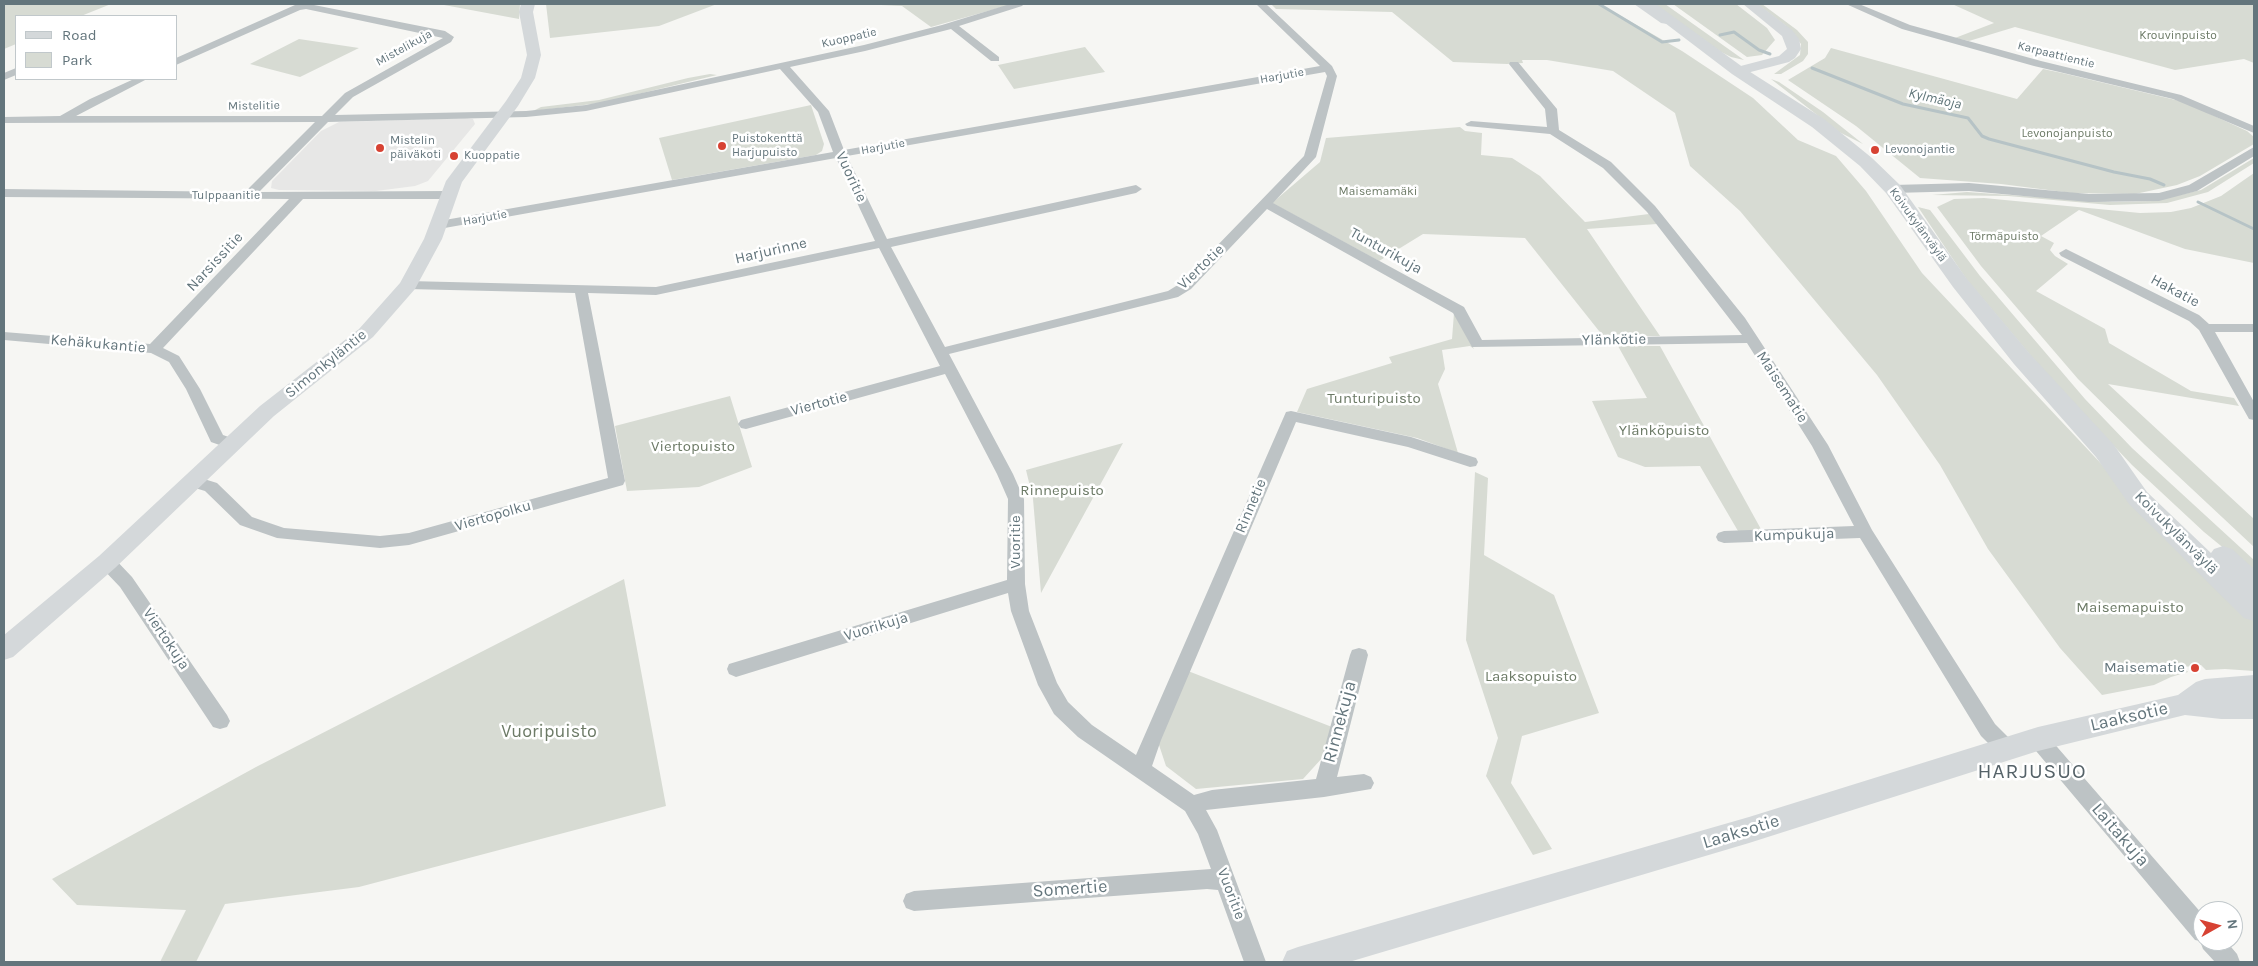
<!DOCTYPE html>
<html>
<head>
<meta charset="utf-8">
<style>
  body { margin:0 }
  #map { position:relative; width:2258px; height:966px; overflow:hidden; background:#f6f6f3; font-family:Karla,sans-serif }
  canvas { display:block }
  .frame { position:absolute; inset:0; border:5px solid #63757c; pointer-events:none }
  .legend { position:absolute; left:15px; top:15px; width:162px; height:65px; box-sizing:border-box; background:#fff; border:1px solid #c1c8cb; margin:0; padding:6px 9px; list-style:none; font-size:15px; color:#63757c }
  .legend li { display:flex; align-items:center; gap:10px; height:25px }
  .legend b { width:25px; border:1px solid #c1c8cb }
  .north { position:absolute; left:2193px; top:901px; width:50px; height:50px; box-sizing:border-box; background:#fff; border:1px solid #c1c8cb; border-radius:50%; rotate:83deg; font-size:14px; font-weight:700; line-height:20px; text-align:center; color:#63757c }
  .north::after { content:''; display:block; margin:auto; width:18px; height:22px; background:#d74233; clip-path:polygon(50% 0,100% 100%,50% 72%,0 100%) }
</style>
</head>
<body>
<div id="map">
<canvas width="2258" height="966"></canvas>
<div class="frame"></div>
<ul class="legend">
<li><b style="height:6px;background:#d4d8da"></b>Road</li>
<li><b style="height:14px;background:#d7dbd3"></b>Park</li>
</ul>
<div class="north">N</div>
</div>
<script>
const ctx = document.querySelector('canvas').getContext('2d');
ctx.lineJoin = 'round';
function fillPath(path, color) { ctx.fillStyle = color; ctx.fill(path, 'evenodd'); }
const poly = rows => new Path2D(rows.map(r => 'M' + r).join(''));
function strokePath(path, color, width, dash) { ctx.strokeStyle = color; ctx.lineWidth = width; ctx.lineCap = dash ? 'butt' : 'round'; ctx.setLineDash(dash || []); ctx.stroke(path); }
function drawText(font, color, halo, rows, align = 'center') {
  ctx.font = font + ' Karla,sans-serif'; ctx.lineWidth = 5; ctx.setLineDash([]); ctx.textBaseline = 'middle'; ctx.strokeStyle = halo; ctx.fillStyle = color; for (const [text, x, y, turn = 0] of rows) {
    ctx.save(); ctx.translate(x, y); ctx.rotate((+turn || 0) * Math.PI / 180); ctx.textAlign = isNaN(turn) ? turn : align; if (halo) ctx.strokeText(text, 0, 0); ctx.fillText(text, 0, 0); ctx.restore();
  }
}
fillPath(poly([
  [466,118,473,119,475,124,428,181,415,186,376,191,279,190,271,188,272,181,321,131,339,122]
]), '#e7e7e6');
fillPath(poly([
  [4,4,111,4,81,16,16,16,16,44,4,49],
  [439,4,520,4,519,19,444,5],
  [546,4,717,4,659,26,550,38],
  [860,4,1013,4,931,27,902,6],
  [1271,4,1600,4,1682,51,1753,98,1798,140,1836,156,1866,191,1922,273,2170,537,2254,617,2254,671,2225,669,2206,670,2201,665,2184,667,2188,672,2171,677,2154,685,2102,695,2060,648,1988,549,1940,465,1877,375,1740,211,1690,166,1675,113,1613,71,1547,60,1522,60,1523,63,1507,64,1453,62,1392,12,1276,9],
  [1653,4,1665,4,1744,60,1731,57,1721,52],
  [1673,4,1736,4,1767,28,1775,40,1762,55,1747,57],
  [1757,4,1762,4,1797,30,1808,42,1808,54,1803,61,1781,74,1774,74,1800,55,1801,44,1786,26],
  [1952,4,2254,4,2254,63,2244,59,2175,70,2015,27,1969,41,1955,38,1994,23],
  [299,39,359,48,300,77,250,64],
  [1085,47,1105,72,1014,89,998,65],
  [1831,48,2017,99,2043,69,2062,73,2184,102,2247,131,2254,137,2254,144,2200,176,2177,185,2135,194,2072,193,2001,184,1920,178,1856,126,1788,80,1825,58],
  [710,74,717,75,601,103,533,111,541,107,599,100,688,78],
  [1771,79,1779,82,1823,112,1863,144,1839,132],
  [811,105,824,144,822,151,816,155,672,180,659,138],
  [1460,127,1465,131,1482,133,1481,155,1512,158,1540,176,1585,222,1649,214,1657,224,1587,229,1660,336,1603,336,1525,238,1423,234,1379,261,1272,203,1320,162,1326,138],
  [2254,158,2254,163,2208,192,2167,203,2110,205,2008,196,1932,195,1967,192,2112,202,2153,201,2201,190],
  [2254,173,2254,263,2185,249,2079,210,2041,236,2054,243,2050,250,2055,256,2068,264,2036,291,2105,329,2109,343,2191,391,2234,398,2239,406,2108,384,2254,519,2254,547,2145,445,2078,379,1981,266,1937,207,1954,199,1984,198,2140,213,2171,212,2191,208,2221,196],
  [1918,207,1930,210,1980,276,2085,399,2132,448,2254,560,2254,573,2204,532,2132,465,2053,382,1967,280],
  [1454,313,1474,349,1470,346,1442,350,1445,369,1438,384,1458,453,1417,438,1297,412,1307,389,1392,363,1389,357,1452,339],
  [1618,346,1660,346,1762,531,1738,531,1700,466,1645,467,1618,457,1592,401,1647,398],
  [730,396,752,467,699,487,627,491,615,426],
  [1123,443,1041,593,1033,499,1026,470],
  [1475,472,1488,478,1484,555,1554,595,1599,713,1522,736,1511,783,1552,849,1533,855,1486,776,1498,738,1466,640],
  [624,579,666,806,359,887,225,904,196,962,160,962,186,910,77,905,52,879,256,767],
  [1188,671,1332,727,1323,757,1303,779,1196,789,1166,766,1158,742]
]), '#d7dbd3');
strokePath(poly([
  [1599,4,1662,42,1679,40],
  [1720,35,1734,32,1759,50,1770,54],
  [1812,68,1903,104,1968,118,1982,136,1989,139,2114,172,2150,179,2164,185],
  [2198,202,2254,229]
]), '#b6c3c6', 3);
fillPath(poly([
  [309,4,445,31,454,37,451,42,353,97,335,115,526,111,586,105,864,45,942,25,1010,4,1024,4,1022,6,959,26,999,57,999,61,991,61,951,29,865,51,790,67,829,111,844,150,1320,66,1256,4,1266,4,1332,66,1337,76,1316,157,1273,203,1464,307,1482,340,1742,335,1647,212,1603,168,1550,134,1467,126,1465,124,1471,121,1547,127,1545,109,1509,64,1510,62,1518,62,1557,109,1559,130,1611,162,1655,206,1745,318,1828,445,1872,530,1946,647,1995,724,2014,743,2017,749,2014,755,2007,757,2000,755,1981,736,1860,538,1724,543,1718,541,1716,537,1718,533,1724,531,1854,526,1812,446,1747,343,1472,347,1453,313,1267,209,1191,289,1178,297,949,354,1013,474,1024,499,1025,584,1029,611,1057,683,1068,702,1092,725,1136,755,1286,412,1291,411,1411,437,1476,458,1478,462,1476,466,1470,467,1408,447,1296,422,1161,740,1152,766,1194,795,1212,790,1316,779,1350,655,1352,650,1359,648,1366,650,1368,655,1337,777,1364,774,1371,777,1374,783,1371,789,1324,797,1206,810,1217,830,1266,962,1244,962,1218,890,1207,889,914,911,906,908,903,901,906,894,914,891,1211,869,1198,834,1185,811,1078,737,1054,714,1038,685,1011,611,1008,593,736,677,729,674,727,669,729,664,1007,580,1008,499,997,474,945,374,746,429,741,428,738,424,741,420,940,366,879,248,656,295,588,293,625,481,623,485,409,545,380,548,277,538,240,525,205,491,185,485,183,481,185,477,191,475,217,483,252,517,284,528,380,536,409,533,608,478,575,293,408,289,401,285,408,281,656,287,875,241,836,158,439,229,433,225,439,221,833,152,818,112,780,69,586,111,526,117,328,122,259,192,449,191,455,195,449,199,303,199,163,348,179,356,200,389,223,435,237,440,239,444,237,448,231,449,211,442,186,389,169,362,151,353,4,340,4,332,150,344,289,199,4,197,4,189,245,192,315,122,4,123,4,117,60,116,90,99,134,79,147,79,76,116,322,116,345,93,443,38,306,9,300,10,176,65,176,58,295,5,309,4],
  [1325,72,1327,76,1304,156,1181,283,1168,291,945,347,891,247,1136,193,1142,189,1136,185,887,239,847,156,1325,72],
  [1846,4,1859,4,1910,25,2041,61,2181,95,2254,126,2254,133,2173,99,2034,66,1902,29,1846,4],
  [16,68,16,75,4,80,4,73,16,68],
  [2254,147,2254,156,2197,191,2159,201,2089,202,1969,191,1893,193,1887,189,1893,185,1969,183,2089,194,2159,193,2189,185,2254,147],
  [2066,249,2199,315,2209,324,2254,324,2254,332,2215,332,2254,402,2254,420,2249,419,2199,330,2189,321,2061,256,2059,253,2066,249],
  [107,556,113,557,132,577,227,715,230,721,227,727,220,729,213,727,120,587,101,567,98,562,101,557,107,556],
  [2038,731,2045,733,2203,915,2203,941,2226,941,2237,954,2240,962,2215,962,2203,949,2200,941,2195,940,2031,745,2028,739,2031,733,2038,731]
]), '#bdc3c5');
fillPath(poly([
  [521,4,535,4,533,12,541,55,535,78,518,106,462,182,442,239,415,289,373,337,274,416,115,568,13,657,4,660,4,635,99,556,260,406,359,329,400,283,424,239,446,181,506,101,521,78,527,55,519,12,521,4],
  [1743,4,1758,4,1792,30,1799,39,1801,49,1795,58,1789,62,1743,74,1733,74,1731,71,1733,68,1779,56,1787,49,1782,36,1743,4],
  [2254,675,2254,697,2251,697,2254,697,2254,719,2221,719,2185,715,2038,751,1749,843,1349,962,1282,962,1287,951,1298,947,1749,817,2038,727,2178,695,2196,682,2205,679,2254,675]
]), '#d4d8da');
fillPath(poly([
  [1640,4,1656,4,1744,68,1824,119,1872,158,1900,185,1967,279,2030,354,2114,445,2147,492,2211,553,2214,549,2223,546,2232,549,2254,569,2254,621,2244,618,2129,504,2096,457,2014,364,1953,287,1886,193,1860,166,1812,127,1732,74,1640,4]
]), '#d4d8da');
fillPath(poly([
  [1634,4,1653,4,1675,19,1673,23,1667,24,1661,23,1634,4]
]), '#d4d8da');
for (const [x, y, r, color] of [
  [722,146,5,"#d74233"],
  [380,148,5,"#d74233"],
  [1875,150,5,"#d74233"],
  [454,156,5,"#d74233"],
  [2195,668,5,"#d74233"]
]) { const dot = new Path2D(); dot.arc(x, y, r, 0, 2 * Math.PI); ctx.fillStyle = color; ctx.fill(dot); strokePath(dot, '#fff', 2); }
drawText('12px', '#6c7a66', '#fff', [
  ["Krouvinpuisto",2178,36],
  ["Levonojanpuisto",2067,134],
  ["Maisemamäki",1378,192],
  ["Törmäpuisto",2004,237]
]);
drawText('12px', '#63757c', '#fff', [
  ["Kuoppatie",849,38,-13],
  ["Mistelikuja",404,48,-29],
  ["Karpaattientie",2056,55,14],
  ["Harjutie",1282,76,-10],
  ["Mistelitie",254,106,-1],
  ["Harjutie",883,147,-10],
  ["Tulppaanitie",226,196],
  ["Harjutie",485,218,-10],
  ["Koivukylänväylä",1918,225,54]
]);
drawText('12px', '#63757c', '#fff', [
  ["Puistokenttä",732,139],
  ["Harjupuisto",732,153],
  ["Mistelin",390,141],
  ["päiväkoti",390,155],
  ["Levonojantie",1885,150],
  ["Kuoppatie",464,156]
], 'left');
drawText('italic 14px', '#5e7478', '#fff', [
  ["Kylmäoja",1935,99,13]
]);
drawText('15px', '#63757c', '#fff', [
  ["Vuoritie",851,177,65],
  ["Harjurinne",771,251,-13],
  ["Tunturikuja",1386,251,29],
  ["Narsissitie",215,262,-47],
  ["Viertotie",1201,267,-44],
  ["Hakatie",2175,291,28],
  ["Ylänkötie",1614,340,-1],
  ["Kehäkukantie",98,344,5],
  ["Simonkyläntie",326,364,-39],
  ["Maisematie",1782,387,57],
  ["Viertotie",819,404,-15],
  ["Rinnetie",1251,506,-67],
  ["Viertopolku",493,516,-16],
  ["Koivukylänväylä",2176,533,45],
  ["Kumpukuja",1794,535,-2],
  ["Vuoritie",1016,542,-90],
  ["Vuorikuja",876,627,-17],
  ["Viertokuja",166,639,56],
  ["Vuoritie",1231,894,69]
]);
drawText('15px', '#6c7a66', '#fff', [
  ["Tunturipuisto",1374,399],
  ["Ylänköpuisto",1664,431],
  ["Viertopuisto",693,447],
  ["Rinnepuisto",1062,491],
  ["Maisemapuisto",2130,608],
  ["Laaksopuisto",1531,677]
]);
drawText('15px', '#63757c', '#fff', [
  ["Maisematie",2185,668]
], 'right');
drawText('18px', '#63757c', '#fff', [
  ["Laaksotie",2129,717,-13],
  ["Rinnekuja",1340,722,-75],
  ["Laaksotie",1741,832,-17],
  ["Laitakuja",2120,835,49],
  ["Somertie",1070,889,-4]
]);
drawText('18px', '#6c7a66', '#fff', [
  ["Vuoripuisto",549,732]
]);
ctx.letterSpacing = '1px';
drawText('21px', '#556268', '#fff', [
  ["HARJUSUO",2032,772]
]);
ctx.letterSpacing = '0px';
</script>
</body>
</html>
